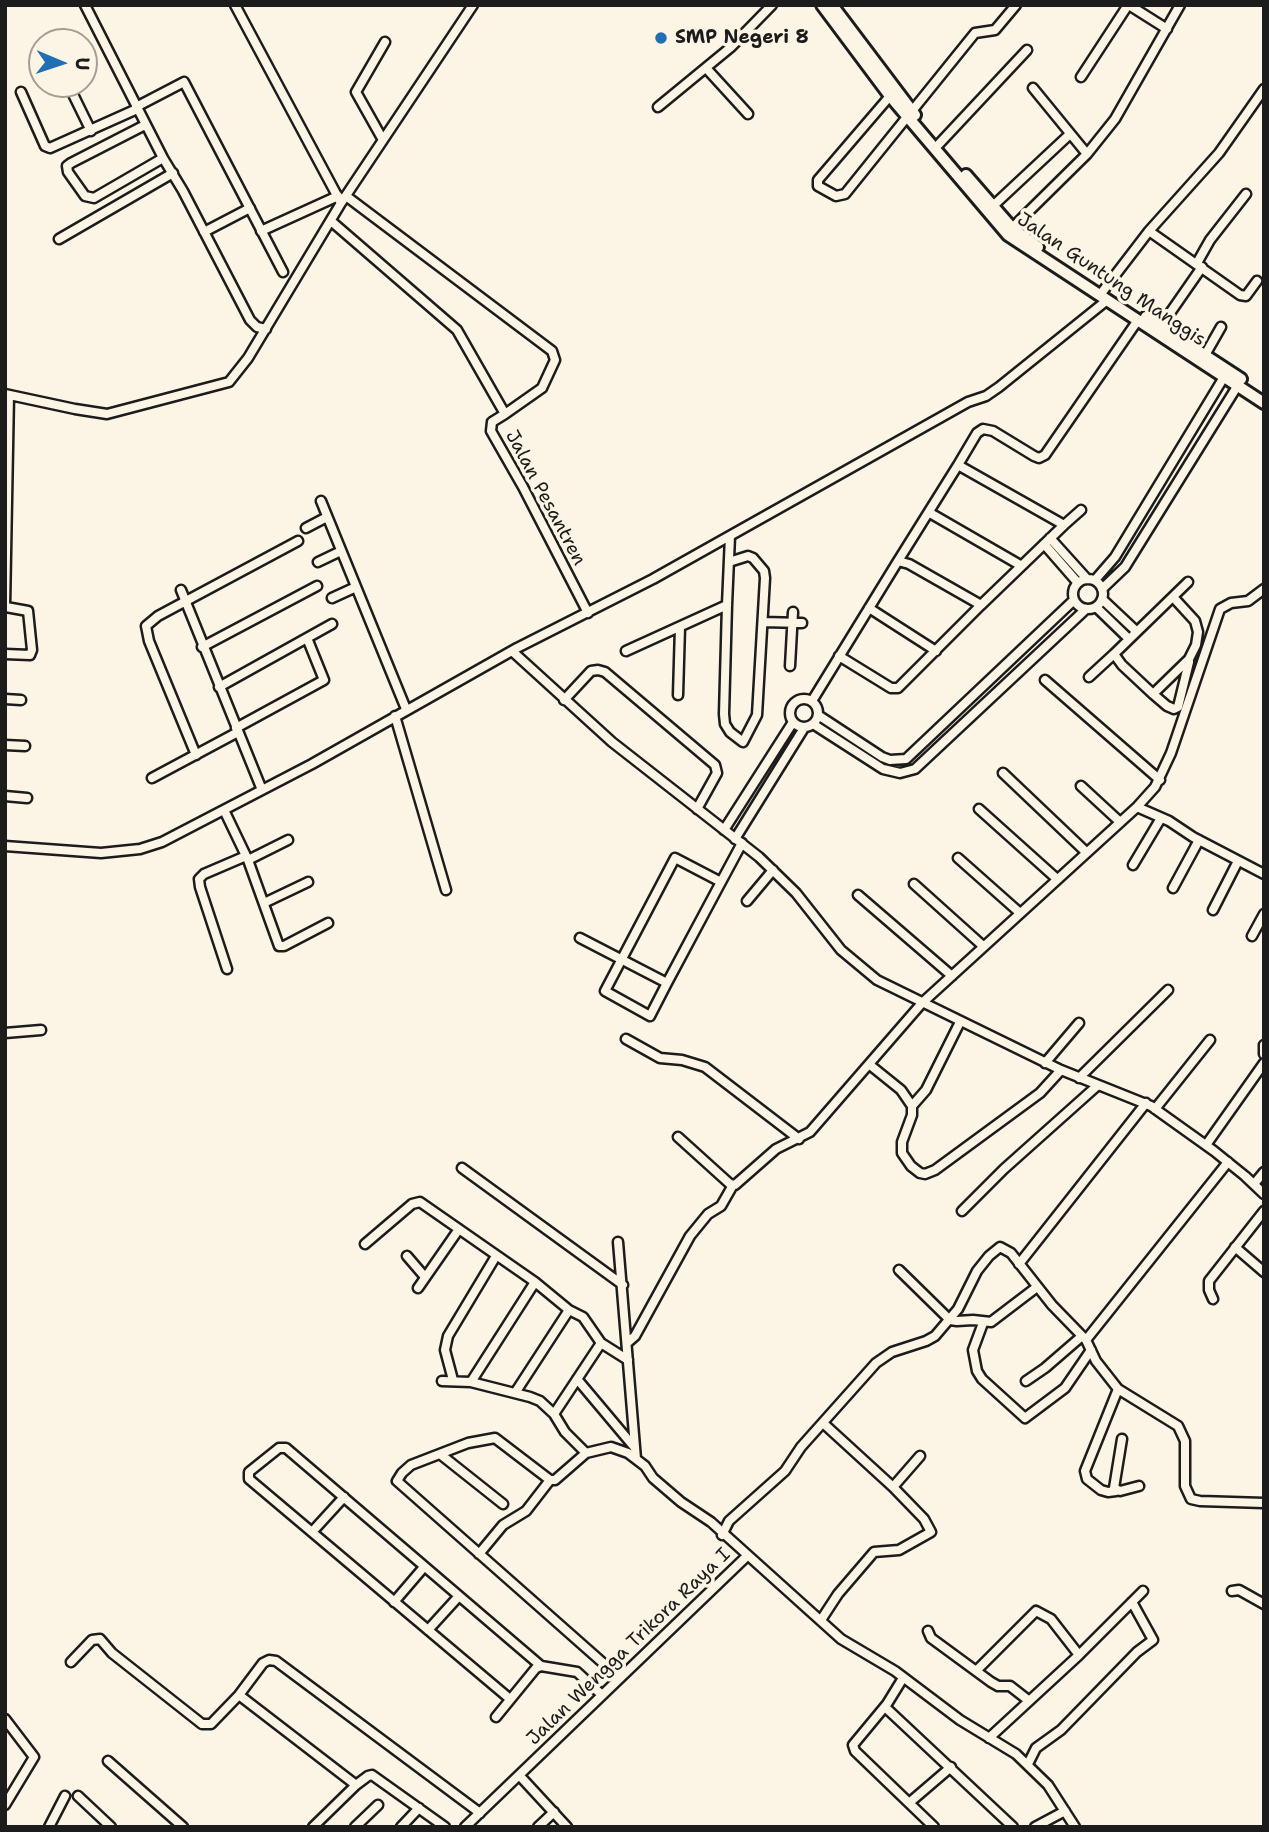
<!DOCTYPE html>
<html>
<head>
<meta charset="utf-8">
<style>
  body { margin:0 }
  #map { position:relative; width:1269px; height:1832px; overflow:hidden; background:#fcf5e5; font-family:"Shantell Sans",sans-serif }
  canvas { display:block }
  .frame { position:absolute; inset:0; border:7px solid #1c1c1c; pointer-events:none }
  .north { position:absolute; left:28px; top:28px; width:70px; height:70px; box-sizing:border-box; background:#fcf5e5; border:2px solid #a29e95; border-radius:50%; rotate:92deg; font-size:19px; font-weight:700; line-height:28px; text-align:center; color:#1c1c1c }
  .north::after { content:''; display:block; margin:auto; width:24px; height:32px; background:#1f6fb2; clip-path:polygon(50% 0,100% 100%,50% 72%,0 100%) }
</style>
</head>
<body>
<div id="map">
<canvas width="1269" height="1832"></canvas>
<div class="frame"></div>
<div class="north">U</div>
</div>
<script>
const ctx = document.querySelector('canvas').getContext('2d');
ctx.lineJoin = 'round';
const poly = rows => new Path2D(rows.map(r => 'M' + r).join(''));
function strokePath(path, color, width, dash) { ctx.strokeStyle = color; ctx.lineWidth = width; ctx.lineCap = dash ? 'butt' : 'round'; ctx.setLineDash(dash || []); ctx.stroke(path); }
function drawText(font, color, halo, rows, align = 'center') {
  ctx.font = font + ' "Shantell Sans",sans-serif'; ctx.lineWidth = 7; ctx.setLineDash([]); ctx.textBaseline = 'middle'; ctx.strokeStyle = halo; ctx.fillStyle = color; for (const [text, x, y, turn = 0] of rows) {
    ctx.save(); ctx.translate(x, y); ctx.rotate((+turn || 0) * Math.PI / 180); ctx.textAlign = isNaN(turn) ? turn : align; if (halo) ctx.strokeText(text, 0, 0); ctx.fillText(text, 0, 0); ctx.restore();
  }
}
const street = poly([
  [85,5,163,158,183,191,250,320,257,327,266,329],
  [235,5,341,203],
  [1129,5,1167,29],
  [706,68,748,114],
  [1081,77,1128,5],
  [68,84,91,131],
  [1033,88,1087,154],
  [21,92,45,146,50,148,137,109],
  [890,96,818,180,818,186,836,196,845,194,907,117],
  [136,107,184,82,283,272],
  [658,107,731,47,772,5],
  [912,111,975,33,995,30,1016,5],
  [145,125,71,163,67,166,68,172,85,196,94,198,163,158],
  [383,140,356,92,385,42],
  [939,144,1027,50],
  [346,196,552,351,555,360,542,388,505,414],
  [994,205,1070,134],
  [331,221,457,330,505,414,492,422,491,431,523,487,588,613],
  [1012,228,1087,154,1115,119,1180,5],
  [261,231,338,196],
  [1149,231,1240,295,1246,296,1257,281],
  [204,232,250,208],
  [59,239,173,173],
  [1197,263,1210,240,1246,194],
  [1103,291,1149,231,1219,153,1264,89],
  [1161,326,1202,267],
  [1205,355,1221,327],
  [5,394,75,409,107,414,229,382,248,358,341,203,473,5],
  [958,465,977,433,983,429,993,431,1034,456,1039,458,1045,455,1138,320],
  [321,501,406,709],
  [930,513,1020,565],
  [1064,525,1081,510],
  [306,528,327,517],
  [1050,538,1087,579],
  [1044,544,1078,583],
  [318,562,341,551],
  [729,562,748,556,753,558,764,571,765,578,757,715,743,742,730,732,725,724,724,714,727,605,730,536],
  '1073 594a15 15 0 1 1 30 0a15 15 0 1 1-30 0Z',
  [1095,580,1115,557,1224,377],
  [1102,589,1125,567,1238,385],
  [181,590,262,790],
  [1173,597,1195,621,1198,632,1196,645,1189,659,1153,694,1122,665,1114,654,1188,582],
  [332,598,356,587],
  [1102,599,1136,631],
  [5,607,9,395],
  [1096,607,1128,638],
  [869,608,936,651],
  [763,622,802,623],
  [202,647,317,586],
  [512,651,612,742,759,857,796,893,841,950,877,980,1061,1070,1151,1106,1214,1151,1245,1176,1264,1194],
  [626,651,727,605],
  [5,654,30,655,32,650,28,611,6,607],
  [839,656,891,688,898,688,981,605],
  [790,666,793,612],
  [1089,677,1114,654],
  [1045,680,1160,780],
  [219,687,332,624],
  [1153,694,1167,706,1174,709,1178,707,1189,662],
  [678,695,680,627],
  '790 713a14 14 0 1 1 28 0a14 14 0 1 1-28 0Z',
  [5,699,21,700],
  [564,700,591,671,598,670,605,672,715,765,717,773,697,809],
  [812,701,898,561,909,564,981,605,1064,525,958,465,898,561],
  [818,715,882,757,890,760,906,759,1074,600],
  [395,716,446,890],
  [813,724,883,769,900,773,915,769,1086,609],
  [236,728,324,680,307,638],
  [5,745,25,746],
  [196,755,149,641,146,626,158,616,298,541],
  [1003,773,1086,852],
  [152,778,238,732],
  [1081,786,1120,822],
  [5,796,27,798],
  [1137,807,1169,821,1193,837,1264,874],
  [979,809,1057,879],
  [224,810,248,860,279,946,284,946,328,923],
  [724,830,793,722],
  [735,839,804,728],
  [5,846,101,853,140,849,162,842,312,764,517,648,653,579,968,402,986,396,999,387,1106,301],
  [958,858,1020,913],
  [248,860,288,840],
  [1133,865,1161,818],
  [721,882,675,858,605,991,650,1016,667,983,721,882,742,843],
  [914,884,983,946],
  [1173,888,1199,840],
  [858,895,952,976],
  [747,901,773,870],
  [264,903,308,882],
  [1213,910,1238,861],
  [1252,936,1264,914],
  [580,938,667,983],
  [227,969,200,887,199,879,204,874,246,856],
  [5,1033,41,1030],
  [626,1039,660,1058,682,1060,705,1067,799,1139],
  [1264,1045,1264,1054],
  [1045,1063,1079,1023],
  [870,1065,901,1090,912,1106,912,1115,902,1142,902,1153,911,1166,920,1173,925,1174,935,1170,1040,1093,1061,1070],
  [1079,1078,1168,990],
  [912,1106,926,1090,960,1022],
  [1155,1109,1210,1040],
  [678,1137,730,1184,735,1185,776,1149,810,1132,922,1003,1137,807,1155,787,1171,753,1220,609,1231,603,1248,601,1264,589],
  [1206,1145,1264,1063],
  [462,1168,623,1285],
  [1254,1184,1264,1172],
  [962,1211,1004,1169,1098,1085],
  [618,1242,636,1459],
  [365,1244,412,1204,420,1202,535,1282,569,1310,583,1317,601,1343,628,1360],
  [1235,1247,1264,1272],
  [407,1256,425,1277],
  [1019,1264,1146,1103],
  [899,1270,950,1320,957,1321,973,1320,991,1322,1037,1287],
  [418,1288,459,1229],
  [1213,1299,1209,1290,1209,1281,1264,1211],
  [983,1323,973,1350,977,1371,982,1379,1025,1418,1065,1388,1091,1350],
  [1086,1340,1228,1162],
  [627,1343,635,1336,690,1236,708,1214,721,1206,733,1185],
  [577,1379,635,1448],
  [453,1380,445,1350,448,1336,496,1256],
  [442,1381,471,1382,530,1397,540,1401,554,1414,565,1432,586,1453,611,1447,628,1453,645,1466,653,1478,681,1502,711,1522,841,1639,895,1671,960,1720,1016,1754,1048,1785,1075,1827],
  [1026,1381,1045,1368,1082,1336],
  [471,1382,535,1282],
  [515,1393,569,1310],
  [554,1414,601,1343],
  [823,1423,893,1487],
  [1122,1439,1114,1488,1120,1491,1139,1486],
  [586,1453,555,1480,550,1480,495,1438,468,1443,411,1465,402,1473,397,1481,620,1678],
  [440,1454,503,1504],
  [1116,1491,1108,1492,1101,1490,1087,1479,1085,1471,1118,1389],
  [312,1532,344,1497],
  [722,1535,729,1521,785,1471,801,1447,876,1363,892,1352,926,1341,935,1336,958,1309,977,1271,989,1256,1000,1247,1011,1253,1052,1305,1086,1340,1096,1361,1118,1389,1178,1426,1185,1441,1185,1486,1191,1499,1200,1501,1264,1503],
  [479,1554,503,1525,526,1511,550,1480],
  [1232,1591,1239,1590,1264,1604],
  [394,1602,424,1567],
  [821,1620,838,1594,874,1552,899,1550,931,1532,924,1519,893,1487,920,1456],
  [428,1630,459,1596],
  [928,1631,931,1638,991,1682,998,1686,1010,1686,1028,1700],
  [71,1662,92,1640,100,1639,112,1653,202,1724,211,1724,239,1695,263,1663,269,1660,276,1661,480,1813],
  [976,1671,1036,1611,1051,1619,1079,1655],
  [903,1678,887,1704,853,1745,855,1751,934,1827],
  [239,1695,356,1785],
  [510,1699,249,1479,249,1472,279,1448,286,1448,541,1666],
  [885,1707,1013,1827],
  [496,1717,536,1668,541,1666,577,1672,602,1695],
  [5,1719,34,1757,5,1805],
  [989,1738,1079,1655,1143,1591],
  [108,1761,183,1827],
  [1028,1764,1036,1748,1061,1730,1137,1652,1153,1640,1132,1602],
  [519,1775,567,1827],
  [78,1796,111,1827],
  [909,1803,951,1767],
  [49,1827,65,1796],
  [313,1827,356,1785,368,1776,372,1775,445,1827],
  [355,1827,378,1805],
  [401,1827,419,1808],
  [465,1827,747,1556],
  [538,1827,554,1812],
  [1035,1827,1065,1811]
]);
const secondary = poly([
  [822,5,890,96,1008,235,1264,403],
  [832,5,915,115],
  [966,175,1012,228,1038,247],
  [1146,317,1241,379]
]);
strokePath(street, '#1c1c1c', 13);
strokePath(secondary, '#1c1c1c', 16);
strokePath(street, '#fcf5e5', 8);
strokePath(secondary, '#fcf5e5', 10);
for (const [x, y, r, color] of [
  [661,38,7,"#1f6fb2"]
]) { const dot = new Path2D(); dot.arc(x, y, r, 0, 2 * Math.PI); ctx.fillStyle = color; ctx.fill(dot); strokePath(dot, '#fcf5e5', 2.5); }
drawText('bold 19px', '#1c1c1c', '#fcf5e5', [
  ["SMP Negeri 8",675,38]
], 'left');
drawText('19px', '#1c1c1c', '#fcf5e5', [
  ["Jalan Guntung Manggis",1111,280,34],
  ["Jalan Pesantren",545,498,62],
  ["Jalan Wengga Trikora Raya I",629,1647,-44]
]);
</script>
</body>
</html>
